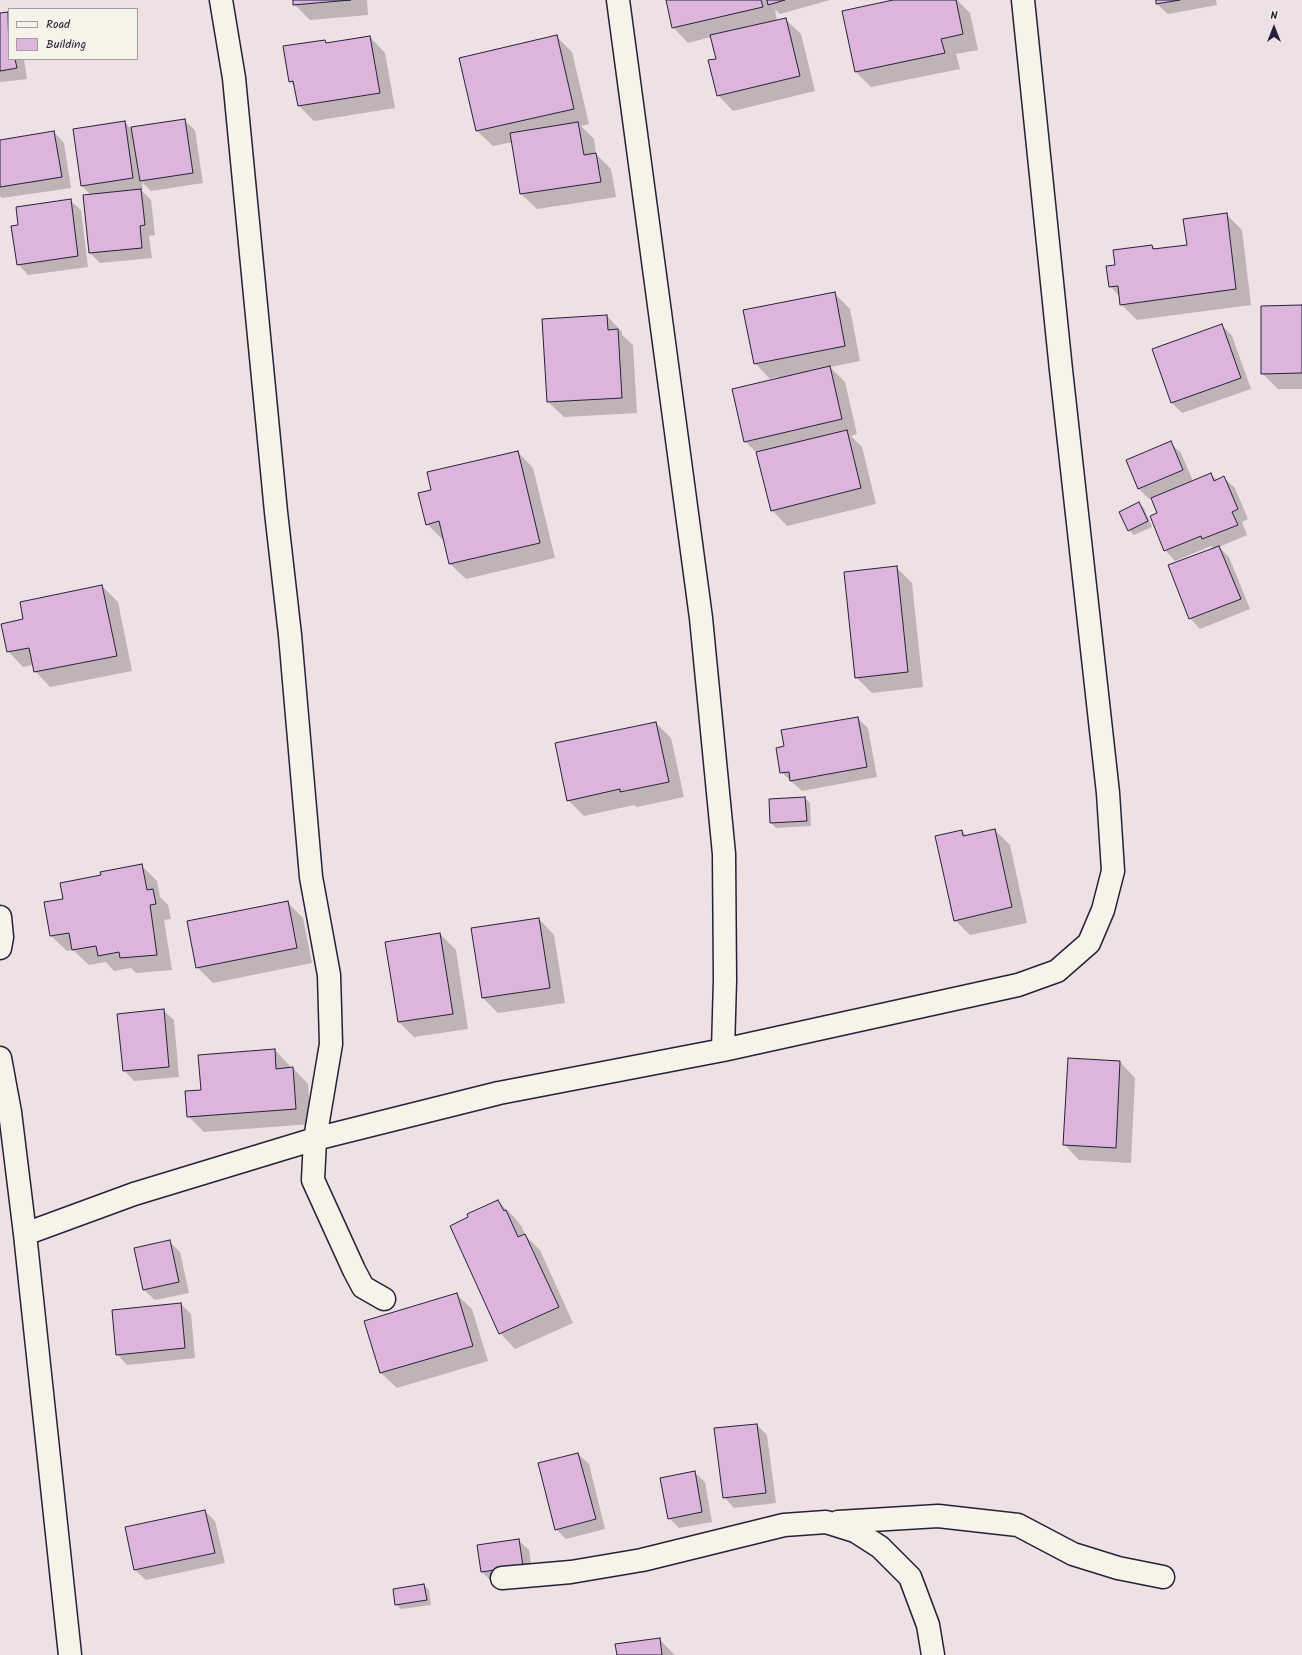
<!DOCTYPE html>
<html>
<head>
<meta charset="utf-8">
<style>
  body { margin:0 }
  #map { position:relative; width:1302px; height:1655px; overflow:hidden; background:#efe0e4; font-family:Kalam,sans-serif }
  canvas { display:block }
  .legend { position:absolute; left:8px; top:8px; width:130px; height:52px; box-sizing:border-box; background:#f7f3e8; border:1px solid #a29fa3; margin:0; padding:5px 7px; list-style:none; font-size:12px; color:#22223b }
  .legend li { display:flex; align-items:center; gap:8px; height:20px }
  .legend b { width:20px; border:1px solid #a29fa3 }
  .north { position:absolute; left:1254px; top:8px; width:40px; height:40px; -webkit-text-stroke:3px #f7f3e8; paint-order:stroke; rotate:0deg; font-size:11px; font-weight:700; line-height:16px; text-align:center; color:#22223b }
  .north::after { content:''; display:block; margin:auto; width:14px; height:18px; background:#22223b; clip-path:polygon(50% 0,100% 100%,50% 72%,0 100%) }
</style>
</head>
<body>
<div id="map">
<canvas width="1302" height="1655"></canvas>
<ul class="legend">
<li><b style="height:5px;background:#f7f3e8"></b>Road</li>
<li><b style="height:11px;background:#ddb4dc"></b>Building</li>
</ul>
<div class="north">N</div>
</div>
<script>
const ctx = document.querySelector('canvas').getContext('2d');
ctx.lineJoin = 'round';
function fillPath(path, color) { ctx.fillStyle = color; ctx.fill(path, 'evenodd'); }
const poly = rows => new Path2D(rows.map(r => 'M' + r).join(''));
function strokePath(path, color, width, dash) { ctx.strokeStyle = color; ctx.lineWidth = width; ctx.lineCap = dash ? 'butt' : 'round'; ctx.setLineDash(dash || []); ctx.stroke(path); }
fillPath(poly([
  [294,0,367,0,368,15,310,20,294,4],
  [667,0,830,0,780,14,775,9,777,21,785,19,801,34,815,91,733,111,718,95,717,59,711,37,688,43,673,27],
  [898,0,957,0,970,13,978,50,956,54,960,69,871,87,856,72],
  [1157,0,1216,0,1217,5,1168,14,1157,4],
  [8,13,9,59,24,59,27,79,0,82,0,14],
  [370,37,385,53,395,108,314,121,299,106,295,87,290,81,325,41,328,44],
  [557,37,572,52,589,124,581,126,594,139,596,154,611,169,616,197,537,209,521,194,513,142,493,146,477,131,460,59],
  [184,120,195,130,203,183,151,191,142,182,143,189,140,189,151,200,155,235,149,236,152,258,100,263,90,253,91,195,81,185,125,122,133,131],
  [54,132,64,143,71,188,2,198,0,196,0,141],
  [70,200,81,210,88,267,28,275,18,264],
  [1226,214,1242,230,1251,305,1137,320,1121,304,1120,297,1110,286,1116,266,1152,246,1156,250,1188,246],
  [834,293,850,309,860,361,830,367,845,382,857,434,851,436,862,447,876,504,787,526,772,510,758,454,745,441,778,379,778,377,770,379,755,363],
  [1302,306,1302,389,1278,389,1262,373],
  [607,316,622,332,622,335,633,345,637,413,564,417,548,402],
  [1222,325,1232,336,1251,389,1182,413,1172,403],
  [1170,443,1181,453,1193,481,1211,474,1217,480,1224,478,1235,488,1248,519,1242,522,1247,535,1219,547,1229,557,1250,609,1200,629,1190,618,1214,549,1211,546,1175,561,1165,550,1158,514,1152,498,1149,499,1138,488],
  [518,452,533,468,555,558,466,579,450,564,444,539,443,540,427,524,433,490],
  [1139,503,1144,508,1152,527,1134,535,1129,530],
  [897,568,912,583,923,687,872,693,856,677],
  [102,586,118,602,132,671,50,687,35,671,33,665,23,667,8,651,24,620],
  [857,718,868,728,877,777,802,791,781,772,785,747],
  [656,723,671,738,684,797,637,807,634,805,584,816,568,800],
  [805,798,810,803,811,826,776,828,771,823,770,800],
  [995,830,1010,845,1027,923,970,935,955,920,962,831,967,836],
  [142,866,157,881,160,897,168,905,171,919,164,920,172,970,136,973,131,968,114,971,106,962,89,965,73,950,67,951,51,936,64,899,103,876],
  [287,902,303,918,312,963,213,983,197,967],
  [539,919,554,935,565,1003,498,1013,483,998],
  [440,934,456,950,468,1029,414,1037,399,1022],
  [163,1010,174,1020,179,1077,134,1081,124,1070],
  [275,1050,290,1066,290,1068,293,1068,308,1084,311,1124,204,1132,188,1116],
  [1068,1059,1120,1062,1135,1078,1131,1163,1079,1160,1064,1144],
  [498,1201,514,1217,522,1227,525,1235,540,1250,573,1323,515,1349,500,1333],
  [170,1242,180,1252,189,1293,155,1300,144,1290],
  [456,1294,472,1309,488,1361,397,1388,381,1373,365,1321],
  [181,1304,191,1314,195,1358,127,1365,117,1354],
  [757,1425,767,1435,776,1503,734,1508,724,1497],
  [578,1454,589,1464,605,1529,566,1539,556,1529],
  [694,1472,705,1482,712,1522,679,1528,669,1518],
  [205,1511,215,1521,225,1563,146,1580,135,1570,126,1528],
  [518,1540,529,1550,533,1576,492,1582,482,1572],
  [424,1585,429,1590,431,1605,401,1609,396,1604],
  [660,1640,675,1655,618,1655]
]), '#0003');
const building = poly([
  [293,0,351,0,293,5,293,0],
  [666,0,761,0,763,7,672,28,666,0],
  [767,0,785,0,768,5,767,0],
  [893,0,956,0,963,34,941,39,945,53,855,72,842,11,893,0],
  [1156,0,1180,0,1156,4,1156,0],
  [8,12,9,59,15,59,17,68,0,71,0,13,8,12],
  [786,18,800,76,717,96,708,60,716,59,710,35,786,18],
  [557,35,574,109,476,131,459,58,557,35],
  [370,36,380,93,298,106,293,81,289,82,283,46,325,40,326,43,370,36],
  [185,119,193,173,140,181,131,127,185,119],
  [125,121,133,178,81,186,73,129,125,121],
  [578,122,584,155,596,153,601,182,520,194,510,133,578,122],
  [54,131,62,177,0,187,0,140,54,131],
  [141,189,145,225,140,226,142,248,89,253,83,195,141,189],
  [71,199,78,256,17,265,11,226,18,225,16,207,71,199],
  [1227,213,1236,289,1120,305,1118,286,1109,287,1106,266,1115,265,1113,250,1152,245,1153,249,1187,245,1183,219,1227,213],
  [835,292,845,346,754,364,743,310,835,292],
  [1302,305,1302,373,1261,374,1261,306,1302,305],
  [607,315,608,330,618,329,622,398,547,402,542,319,607,315],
  [1222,324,1241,378,1171,403,1152,349,1222,324],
  [830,366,842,419,744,442,732,389,830,366],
  [847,430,861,488,771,511,756,452,847,430],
  [1171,441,1183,470,1138,489,1126,460,1171,441],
  [518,451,540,543,449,564,439,521,426,525,418,493,431,490,427,472,518,451],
  [1211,473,1214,481,1224,476,1238,509,1232,512,1238,525,1202,539,1201,536,1164,551,1150,516,1157,513,1151,498,1211,473],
  [1139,502,1148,521,1128,531,1119,512,1139,502],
  [1219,546,1241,599,1189,619,1168,565,1219,546],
  [897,566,908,672,855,678,844,572,897,566],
  [102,585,117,656,34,672,29,648,7,652,1,624,23,619,20,602,102,585],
  [858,717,867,767,790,781,789,772,780,773,776,748,784,746,781,730,858,717],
  [656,722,669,782,620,792,620,789,567,801,555,743,656,722],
  [805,797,807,821,770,823,769,799,805,797],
  [995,829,1012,907,954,921,935,836,962,830,963,836,995,829],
  [142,864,147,890,153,889,156,904,150,905,157,955,120,958,119,952,98,956,96,946,72,950,69,933,50,936,44,902,63,899,60,883,101,875,100,872,142,864],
  [288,901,297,948,196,968,187,921,288,901],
  [539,918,550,988,482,998,471,928,539,918],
  [440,933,453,1014,398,1022,385,942,440,933],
  [164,1009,169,1067,123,1071,117,1014,164,1009],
  [275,1049,276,1069,293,1067,296,1109,187,1117,185,1091,201,1090,198,1055,275,1049],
  [1068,1058,1120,1061,1116,1148,1063,1145,1068,1058],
  [498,1200,504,1211,506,1210,518,1237,525,1234,559,1307,499,1334,450,1226,468,1217,467,1214,498,1200],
  [170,1240,179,1282,143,1290,134,1248,170,1240],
  [457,1293,473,1346,380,1373,364,1321,457,1293],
  [181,1303,185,1348,116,1355,112,1310,181,1303],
  [757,1424,766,1493,723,1498,714,1428,757,1424],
  [578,1453,596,1519,555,1530,538,1463,578,1453],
  [695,1471,702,1512,668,1519,660,1478,695,1471],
  [205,1510,215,1553,134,1570,125,1527,205,1510],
  [519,1539,523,1566,481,1572,477,1545,519,1539],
  [424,1584,427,1600,395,1605,393,1589,424,1584],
  [660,1638,662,1655,617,1655,615,1644,660,1638]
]);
fillPath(building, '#ddb4dc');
strokePath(building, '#22223b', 1);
const street = poly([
  [221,0,234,78,276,512,290,635,311,877,329,975,331,1044,315,1139,313,1180,354,1270,363,1287,384,1299],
  [618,0,701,618,724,854,725,980,723,1050],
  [0,917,2,937,0,948],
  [0,1058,10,1112,25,1234],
  [838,1522,938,1516,1018,1525,1073,1554,1118,1568,1163,1577],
  [502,1578,571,1572,642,1560,784,1525,826,1522,855,1531,880,1547,910,1577,928,1625,933,1655],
  [70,1655,25,1234,134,1194,315,1139,499,1093,723,1050,1018,985,1057,971,1089,943,1103,910,1113,871,1108,793,1061,370,1023,0]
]);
strokePath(street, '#22223b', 25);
strokePath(street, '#f7f3e8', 22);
</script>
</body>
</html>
